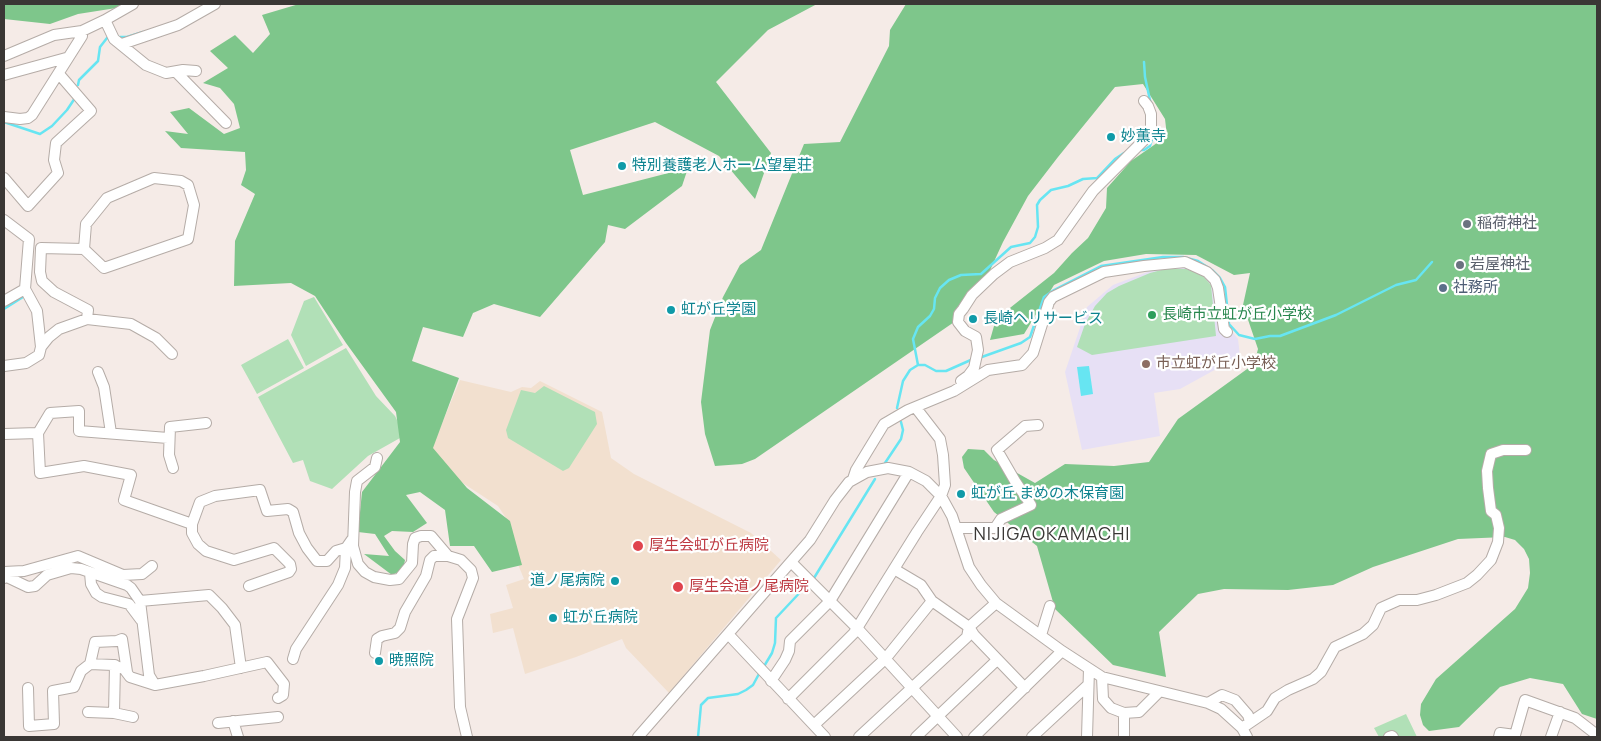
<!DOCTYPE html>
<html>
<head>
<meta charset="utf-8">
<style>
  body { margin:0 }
  #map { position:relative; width:1601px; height:741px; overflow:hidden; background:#f5ebe7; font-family:Manrope,sans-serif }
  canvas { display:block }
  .frame { position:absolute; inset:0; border:5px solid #3a3735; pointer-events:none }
</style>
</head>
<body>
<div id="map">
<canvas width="1601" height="741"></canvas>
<div class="frame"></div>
</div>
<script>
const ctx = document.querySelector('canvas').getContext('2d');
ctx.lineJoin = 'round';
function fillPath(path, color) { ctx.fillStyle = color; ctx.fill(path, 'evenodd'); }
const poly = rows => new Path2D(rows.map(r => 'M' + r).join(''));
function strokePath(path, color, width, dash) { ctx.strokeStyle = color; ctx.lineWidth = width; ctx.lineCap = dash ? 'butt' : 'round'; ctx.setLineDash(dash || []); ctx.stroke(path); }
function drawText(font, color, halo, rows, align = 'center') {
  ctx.font = font + ' Manrope,"Noto Sans JP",sans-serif'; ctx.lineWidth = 4.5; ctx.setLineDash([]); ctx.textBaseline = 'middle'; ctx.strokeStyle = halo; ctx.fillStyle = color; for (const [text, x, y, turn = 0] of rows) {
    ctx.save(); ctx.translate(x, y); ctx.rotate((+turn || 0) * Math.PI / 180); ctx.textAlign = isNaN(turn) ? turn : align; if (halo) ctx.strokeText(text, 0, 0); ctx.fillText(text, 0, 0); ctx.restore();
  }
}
fillPath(poly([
  [1187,267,1202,274,1213,283,1226,324,1238,339,1240,356,1180,389,1154,393,1160,436,1082,450,1065,372,1087,307,1113,285,1158,268]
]), '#e7e0f5');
fillPath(poly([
  [460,380,511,392,522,387,531,388,540,381,602,412,611,458,634,474,751,533,781,560,669,693,626,648,622,639,576,657,525,674,513,628,493,633,490,614,513,608,506,585,524,579,504,530,506,518,498,506,452,476,431,450]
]), '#f2e0cf');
fillPath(poly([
  [1165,269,1186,269,1201,274,1211,285,1216,336,1092,355,1077,347,1085,324,1095,306,1107,293,1119,286,1150,273],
  [314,297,343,345,306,366,291,335,304,301],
  [288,339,304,368,257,394,241,365],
  [346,348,376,396,395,416,399,424,400,438,368,456,332,489,310,481,303,460,293,463,258,397],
  [544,386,595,412,597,424,569,468,563,471,508,438,506,430,521,390,535,393],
  [1406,714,1417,737,1398,737,1396,733,1379,737,1374,728]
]), '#b1e0b7');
fillPath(poly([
  [4,4,129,4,129,6,78,14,50,24,4,19],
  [299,4,817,4,768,30,716,82,771,153,755,199,719,156,655,122,570,150,583,195,688,168,682,186,625,229,608,225,605,242,540,317,494,304,473,313,463,337,423,327,412,361,459,378,433,448,467,488,510,521,522,565,492,572,474,546,450,546,445,510,420,492,406,495,427,523,413,532,392,531,384,536,395,551,405,560,403,570,392,575,364,554,389,556,375,534,358,532,362,492,400,442,396,412,346,343,315,296,291,283,234,286,235,241,255,194,241,185,246,170,245,152,181,148,165,131,188,134,170,112,189,108,224,134,240,128,234,104,220,88,203,83,228,68,210,51,235,35,253,53,270,34,262,15],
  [906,4,1597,4,1597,719,1582,714,1563,684,1530,678,1500,687,1459,727,1429,731,1423,725,1420,715,1421,704,1436,679,1515,609,1528,588,1530,573,1529,559,1524,549,1515,540,1505,537,1458,539,1373,567,1333,585,1288,590,1224,589,1198,594,1159,632,1166,677,1113,665,1055,609,1037,546,994,512,964,468,962,457,968,449,984,450,994,460,1035,483,1065,464,1114,466,1149,462,1178,419,1254,364,1258,349,1243,305,1250,273,1234,275,1196,255,1146,254,1104,261,1054,285,1024,334,990,340,996,319,1054,273,1072,253,1088,238,1106,208,1107,188,1131,161,1167,136,1165,119,1143,84,1115,87,1058,157,1028,196,1003,242,980,292,960,318,755,459,742,464,715,466,705,434,701,402,710,330,723,297,740,265,761,250,804,144,840,142,889,46,890,30]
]), '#7ec68b');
fillPath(poly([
  [1089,366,1093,394,1081,396,1077,367]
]), '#67e5f2');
strokePath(poly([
  [117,37,127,37,143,32],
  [1144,62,1145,77,1151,105],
  [78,85,79,80,98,61,100,47,107,38,111,38],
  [4,122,40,134,52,126,67,110,75,98],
  [1139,150,1144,150,1150,146,1155,129],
  [4,309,23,297],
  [979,358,1021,343,1030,337,1044,297,1054,290,1101,266,1163,257,1183,257,1198,261,1212,270,1220,278,1225,287,1229,324,1239,335,1255,339,1270,336,1280,336,1336,315,1396,285,1416,280,1432,262],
  [918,365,925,365,936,371,946,371,973,359],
  [897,408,903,381,910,370,918,365,913,339,918,327,930,316,934,309,935,298,940,288,949,280,961,275,981,274,1011,247,1030,243,1035,237,1038,227,1037,205,1040,200,1051,190,1068,186,1083,179,1097,178,1115,159,1124,153],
  [885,463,901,439,903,430,901,422],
  [814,578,875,479],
  [763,668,772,653,775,643,776,618,806,586],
  [698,737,701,705,708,698,738,694,746,690,753,685,760,672]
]), '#67e5f2', 2.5);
const minor = poly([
  [105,20,133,4],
  [122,44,178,25,215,4],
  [4,56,54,35,82,31,105,20,114,39,146,65,166,73,183,70,196,71],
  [176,72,226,123],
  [4,75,66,58],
  [4,117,20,119,28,118,32,115,82,36,82,31],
  [4,178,28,206,58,173,54,160,56,143,91,111,59,74],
  [4,220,29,239,25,289,37,311,41,347,39,355,26,363,4,366],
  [84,249,104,268,188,239,194,205,188,185,181,181,154,178,107,198,86,224,84,249,41,248,40,272,42,281,54,292,88,310,87,319],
  [4,301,25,289],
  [41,347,49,337,59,329,87,319,131,324,156,338,172,354],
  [98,372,104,387,111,433],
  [961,381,968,376,974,368,978,350,976,337,965,331,958,322,959,314,963,309,972,295,994,274,1010,262,1045,248,1058,240,1093,191,1148,136,1151,127,1151,114,1148,106,1144,101],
  [38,433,50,413,79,411,79,431,168,438],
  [4,434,38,433,40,473,84,466,131,475,124,500,192,524],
  [377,458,375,467,357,481,355,492,353,546,358,564,365,572,374,577,390,580,399,579,412,563,413,544,415,538,421,536,431,536,448,556,461,560,471,570,473,578,457,619,460,707,467,737],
  [173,468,169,455,170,427,206,423],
  [853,479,856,470,884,424,908,410,954,391,988,370,1022,365,1033,353,1049,302,1053,297,1104,272,1144,266,1185,262,1207,272,1215,280,1218,288,1224,329,1227,332],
  [956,528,995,528,1001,519,1031,505,1015,481,997,450,1025,426,1038,425],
  [791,562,857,628,957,737],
  [894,569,921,585,932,601,969,627,974,635,1025,688],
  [4,572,24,571,78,556,123,575,142,574,152,566],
  [90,573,91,584,96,593,102,597,129,604,141,620],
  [4,578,7,577,28,587,35,586,47,575,71,568,81,569,127,585,131,588,140,601,149,675,155,685,204,676,267,662,284,684,283,695,278,698],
  [249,586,289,572,291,569,290,564,274,548,234,560,206,551,198,544,192,533,192,524,200,502,215,496,260,490,267,511,288,509,293,512,299,533,307,548,317,561,327,561,336,551,346,548,353,538],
  [140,601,209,595,222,608,235,625,241,668],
  [728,634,825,737],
  [1041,635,1050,606],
  [375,653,377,639,382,636,395,633,400,628,405,612,426,576,430,560,434,556,448,556],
  [293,659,296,649,338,585,345,568,346,548],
  [90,664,95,642,117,641,122,639,127,672],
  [1102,677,1103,699,1111,708,1124,713,1139,712,1159,692],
  [771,681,785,660,789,651,790,641,830,601,909,472],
  [28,688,29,726,54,724,53,691,74,687,81,671,90,664,113,665,124,669,130,677,155,685],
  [788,699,854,633,917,532,941,496,945,485,943,455,940,439,916,408],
  [1208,703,1222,695,1235,700,1248,715,1250,722],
  [88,712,114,713,133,717],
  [114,713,115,665],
  [1124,713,1124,737],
  [233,721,238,737],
  [218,723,278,717],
  [814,725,886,658,932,601],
  [1242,728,1267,711,1275,698,1288,690,1313,679,1321,672,1335,647,1363,634,1373,625,1381,608,1399,600,1417,600,1436,595,1467,583,1477,575,1491,560,1498,542,1499,528,1496,515,1491,511,1488,488,1487,471,1491,454,1503,450,1526,450],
  [638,737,810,540,835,500,849,482,867,472,888,468,909,472,926,481,941,496,952,516,969,567,981,585,996,603,1062,651,1102,677,1208,703,1221,709,1242,728,1247,737],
  [859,737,967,637,969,627,996,603],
  [916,737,997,660],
  [974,737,1062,651],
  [1032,737,1088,685],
  [1087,737,1089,669],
  [1389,737,1392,736,1393,737],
  [1499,737,1500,733,1515,735,1525,700,1575,718,1597,735],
  [1551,737,1560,712]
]);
strokePath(minor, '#b5aca7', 12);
strokePath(minor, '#fff', 10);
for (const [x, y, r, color] of [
  [1111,137,5,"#0f9aa8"],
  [622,166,5,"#0f9aa8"],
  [1467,224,5,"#6b7280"],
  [1460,265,5,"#6b7280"],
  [1443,288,5,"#5c6f8a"],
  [671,310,5,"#0f9aa8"],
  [1152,315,5,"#2e9e5b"],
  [973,319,5,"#0f9aa8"],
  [1146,364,5,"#8d6e63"],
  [961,494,5,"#0f9aa8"],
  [638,546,6,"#e0444e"],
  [615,581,5,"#0f9aa8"],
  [678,587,6,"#e0444e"],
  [553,618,5,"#0f9aa8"],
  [379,661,5,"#0f9aa8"]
]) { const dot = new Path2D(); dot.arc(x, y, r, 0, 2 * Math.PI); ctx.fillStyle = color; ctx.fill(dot); strokePath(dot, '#fff', 2); }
drawText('15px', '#0d838f', '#fff', [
  ["妙薫寺",1121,137],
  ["特別養護老人ホーム望星荘",632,166],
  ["虹が丘学園",681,310],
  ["長崎ヘリサービス",983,319],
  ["虹が丘 まめの木保育園",971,494],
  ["道ノ尾病院",605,581,"right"],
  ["虹が丘病院",563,618],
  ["暁照院",389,661]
], 'left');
drawText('15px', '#5b616d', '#fff', [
  ["稲荷神社",1477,224],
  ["岩屋神社",1470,265]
], 'left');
drawText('15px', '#4e5e75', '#fff', [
  ["社務所",1453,288]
], 'left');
drawText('15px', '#27864d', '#fff', [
  ["長崎市立虹が丘小学校",1162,315]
], 'left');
drawText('15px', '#785e54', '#fff', [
  ["市立虹が丘小学校",1156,364]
], 'left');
drawText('15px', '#be3a42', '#fff', [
  ["厚生会虹が丘病院",649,546],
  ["厚生会道ノ尾病院",689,587]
], 'left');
ctx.letterSpacing = '1px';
drawText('18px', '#3a3735', '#fff', [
  ["NIJIGAOKAMACHI",1052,535]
]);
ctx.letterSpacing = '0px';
</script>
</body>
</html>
